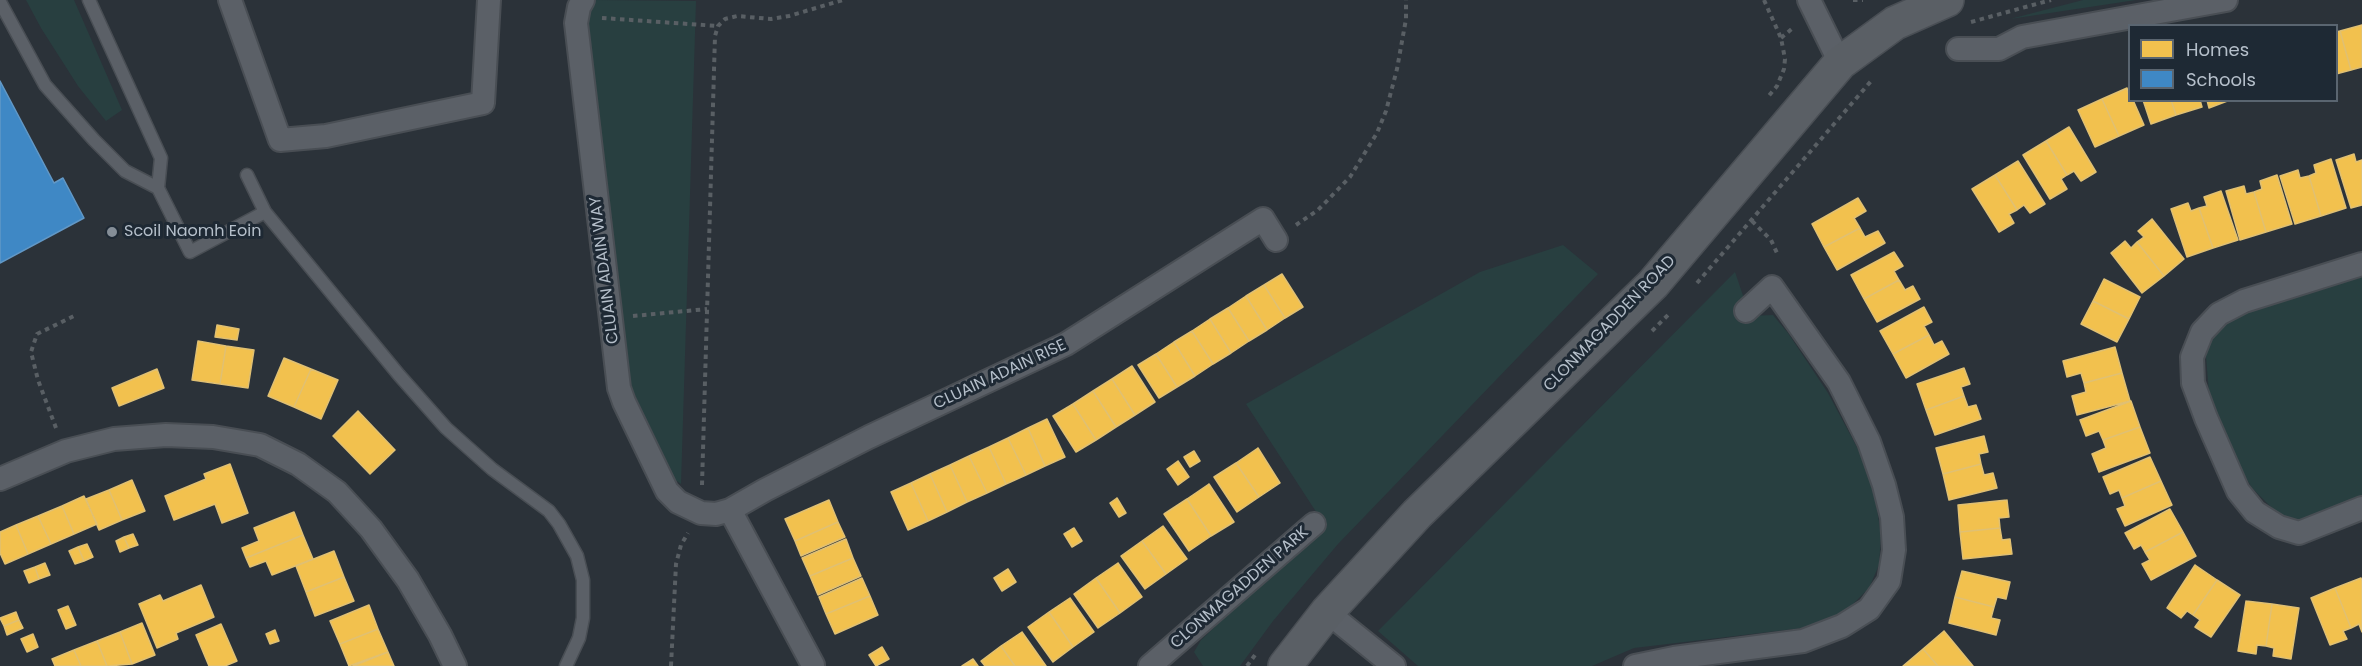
<!DOCTYPE html>
<html>
<head>
<meta charset="utf-8">
<style>
  body { margin:0 }
  #map { position:relative; width:2362px; height:666px; overflow:hidden; background:#2b3239; font-family:Poppins,sans-serif }
  canvas { display:block }
  .legend { position:absolute; left:2128px; top:24px; width:210px; height:78px; box-sizing:border-box; background:#1e2934; border:2px solid #5a6570; margin:0; padding:8px 10px; list-style:none; font-size:18px; color:#b5bfca }
  .legend li { display:flex; align-items:center; gap:12px; height:30px }
  .legend b { width:30px; border:2px solid #5a6570 }
</style>
</head>
<body>
<div id="map">
<canvas width="2362" height="666"></canvas>
<ul class="legend">
<li><b style="height:16px;background:#f2c14e"></b>Homes</li>
<li><b style="height:16px;background:#3f88c5"></b>Schools</li>
</ul>
</div>
<script>
const ctx = document.querySelector('canvas').getContext('2d');
ctx.lineJoin = 'round';
function fillPath(path, color) { ctx.fillStyle = color; ctx.fill(path, 'evenodd'); }
const poly = rows => new Path2D(rows.map(r => 'M' + r).join(''));
function strokePath(path, color, width, dash) { ctx.strokeStyle = color; ctx.lineWidth = width; ctx.lineCap = dash ? 'butt' : 'round'; ctx.setLineDash(dash || []); ctx.stroke(path); }
function drawText(font, color, halo, rows, align = 'center') {
  ctx.font = font + ' Poppins,sans-serif'; ctx.lineWidth = 6; ctx.setLineDash([]); ctx.textBaseline = 'middle'; ctx.strokeStyle = halo; ctx.fillStyle = color; for (const [text, x, y, turn = 0] of rows) {
    ctx.save(); ctx.translate(x, y); ctx.rotate((+turn || 0) * Math.PI / 180); ctx.textAlign = isNaN(turn) ? turn : align; if (halo) ctx.strokeText(text, 0, 0); ctx.fillText(text, 0, 0); ctx.restore();
  }
}
fillPath(poly([
  [26,0,74,0,122,110,106,121,78,86,41,28],
  [594,0,696,1,681,484,667,474,624,368,585,17],
  [2083,0,2136,0,2010,19],
  [1563,245,1598,274,1338,544,1273,621,1240,666,1203,666,1194,652,1201,640,1324,524,1246,404,1480,272],
  [1735,272,1750,316,1773,315,1788,333,1828,393,1859,451,1875,495,1881,536,1879,565,1869,588,1843,614,1811,627,1634,648,1592,666,1418,666,1378,631],
  [2362,277,2362,496,2301,520,2288,518,2274,510,2252,488,2238,464,2209,393,2206,356,2211,339,2225,323,2248,311]
]), '#283f40');
const homes = poly([
  [2362,25,2362,67,2351,70,2340,31,2362,25],
  [2340,31,2351,70,2336,74,2336,32,2340,31],
  [2127,88,2130,100,2133,100,2144,125,2119,136,2102,99,2127,88],
  [2102,99,2119,136,2095,147,2078,110,2102,99],
  [2143,100,2171,100,2176,115,2151,124,2143,100],
  [2171,100,2200,100,2202,107,2176,115,2171,100],
  [2207,100,2230,100,2209,108,2207,100],
  [2069,127,2096,172,2081,181,2074,171,2067,175,2046,141,2069,127],
  [2046,141,2067,175,2061,179,2067,189,2050,199,2023,155,2046,141],
  [2354,154,2356,162,2362,160,2362,205,2351,208,2336,160,2354,154],
  [2331,159,2346,208,2321,216,2309,176,2316,173,2314,165,2331,159],
  [2018,161,2045,204,2030,213,2024,205,2017,210,1995,175,2018,161],
  [2298,170,2300,178,2309,176,2321,216,2295,224,2280,176,2298,170],
  [1995,175,2017,210,2009,214,2014,223,1999,232,1972,189,1995,175],
  [2277,175,2292,224,2266,232,2254,192,2262,189,2260,181,2277,175],
  [2244,186,2246,194,2254,192,2266,232,2240,240,2226,191,2244,186],
  [2221,191,2238,240,2213,248,2199,208,2207,206,2204,197,2221,191],
  [1858,198,1866,211,1854,218,1860,228,1824,247,1812,224,1858,198],
  [2188,203,2191,211,2199,208,2213,248,2187,257,2171,209,2188,203],
  [2152,219,2184,259,2164,276,2137,242,2144,237,2138,231,2152,219],
  [1860,228,1865,237,1878,231,1885,243,1837,270,1824,247,1860,228],
  [2125,241,2131,248,2137,242,2164,276,2142,293,2111,253,2125,241],
  [1894,252,1903,266,1894,271,1899,280,1864,299,1851,275,1894,252],
  [1282,274,1303,307,1285,318,1264,285,1282,274],
  [2104,279,2140,297,2129,319,2093,301,2104,279],
  [1899,280,1905,290,1913,286,1920,299,1877,322,1864,299,1899,280],
  [1264,285,1285,318,1267,330,1246,296,1264,285],
  [1246,296,1267,330,1249,341,1228,308,1246,296],
  [2093,301,2129,319,2117,342,2081,324,2093,301],
  [1924,307,1932,322,1924,326,1929,335,1893,354,1880,331,1924,307],
  [1228,308,1249,341,1231,353,1210,319,1228,308],
  [1210,319,1231,353,1213,364,1192,331,1210,319],
  [217,325,239,329,237,340,215,337,217,325],
  [1192,331,1213,364,1195,376,1174,342,1192,331],
  [1929,335,1934,345,1942,341,1949,354,1906,378,1893,354,1929,335],
  [198,341,226,346,220,384,192,380,198,341],
  [1174,342,1195,376,1177,387,1156,354,1174,342],
  [226,346,254,350,248,388,220,384,226,346],
  [2115,347,2122,373,2084,383,2081,373,2067,377,2063,361,2115,347],
  [1156,354,1177,387,1159,398,1138,365,1156,354],
  [284,358,311,369,294,407,268,396,284,358],
  [1132,366,1155,402,1135,415,1112,379,1132,366],
  [1964,368,1970,384,1961,387,1964,396,1926,410,1917,384,1964,368],
  [157,369,164,388,119,406,112,388,157,369],
  [311,369,338,380,321,419,294,407,311,369],
  [2122,373,2130,401,2077,415,2072,396,2086,392,2084,383,2122,373],
  [1112,379,1135,415,1116,427,1093,391,1112,379],
  [1093,391,1116,427,1096,440,1073,404,1093,391],
  [1964,396,1968,407,1976,405,1981,419,1935,435,1926,410,1964,396],
  [2131,401,2140,427,2103,440,2099,431,2086,436,2080,420,2131,401],
  [1073,404,1096,440,1076,452,1053,416,1073,404],
  [358,411,395,450,370,474,333,436,358,411],
  [1047,419,1065,457,1045,466,1028,428,1047,419],
  [2140,427,2150,453,2099,472,2092,454,2106,448,2103,440,2140,427],
  [1028,428,1045,466,1026,475,1008,438,1028,428],
  [1984,436,1988,452,1979,454,1981,464,1943,474,1936,448,1984,436],
  [1008,438,1026,475,1006,484,989,447,1008,438],
  [989,447,1006,484,987,493,969,456,989,447],
  [1258,448,1280,483,1259,497,1236,463,1258,448],
  [1194,451,1200,461,1190,467,1184,457,1194,451],
  [969,456,987,493,967,502,950,465,969,456],
  [2150,457,2161,481,2122,498,2119,490,2110,494,2103,477,2150,457],
  [1178,461,1189,477,1178,485,1167,469,1178,461],
  [1236,463,1259,497,1237,512,1214,477,1236,463],
  [230,464,248,513,222,523,215,504,174,520,165,496,206,479,204,474,230,464],
  [1981,464,1984,475,1993,473,1997,488,1949,500,1943,474,1981,464],
  [950,465,967,502,947,512,930,474,950,465],
  [930,474,947,512,928,521,911,483,930,474],
  [132,480,145,511,122,520,109,490,132,480],
  [2161,481,2172,505,2125,526,2117,509,2125,506,2122,498,2161,481],
  [911,483,928,521,908,530,891,492,911,483],
  [1209,484,1234,522,1211,536,1187,499,1209,484],
  [109,490,122,520,99,530,86,499,109,490],
  [84,496,97,524,74,534,62,506,84,496],
  [1117,498,1126,513,1119,517,1110,503,1117,498],
  [1187,499,1211,536,1189,551,1164,514,1187,499],
  [829,500,838,522,795,541,785,519,829,500],
  [2007,500,2009,517,1999,518,2000,528,1960,532,1958,505,2007,500],
  [62,506,74,534,51,544,38,516,62,506],
  [2170,509,2183,532,2145,552,2141,545,2134,549,2125,533,2170,509],
  [294,512,303,535,246,558,242,548,259,541,254,528,294,512],
  [38,516,51,544,28,554,16,525,38,516],
  [838,522,845,537,801,556,795,541,838,522],
  [16,525,28,554,5,564,0,553,0,532,16,525],
  [1163,526,1187,559,1166,574,1142,541,1163,526],
  [1074,528,1082,541,1072,547,1064,534,1074,528],
  [2000,528,2002,540,2010,539,2012,554,1963,559,1960,532,2000,528],
  [2183,532,2196,556,2151,580,2142,564,2150,560,2145,552,2183,532],
  [133,534,138,545,129,548,124,537,133,534],
  [303,535,313,559,272,575,266,561,250,567,246,558,303,535],
  [124,537,129,548,120,552,116,541,124,537],
  [846,539,853,558,810,576,802,558,846,539],
  [1142,541,1166,574,1145,589,1121,556,1142,541],
  [87,544,93,557,84,561,78,547,87,544],
  [78,547,84,561,75,564,69,551,78,547],
  [334,551,344,577,306,592,296,566,334,551],
  [853,558,861,576,818,595,810,576,853,558],
  [45,563,50,575,39,579,35,567,45,563],
  [1118,563,1142,597,1120,613,1096,578,1118,563],
  [2195,565,2217,580,2193,615,2187,611,2181,618,2167,608,2195,565],
  [35,567,39,579,29,583,24,571,35,567],
  [1008,569,1016,582,1002,591,994,578,1008,569],
  [1962,571,2010,582,2006,599,1997,597,1994,607,1955,597,1962,571],
  [344,577,354,601,315,616,306,592,344,577],
  [862,578,870,596,826,614,819,597,862,578],
  [1096,578,1120,613,1098,628,1074,594,1096,578],
  [2361,578,2362,581,2362,632,2359,624,2351,628,2335,588,2361,578],
  [2217,580,2240,595,2211,637,2195,627,2200,620,2193,615,2217,580],
  [201,585,214,617,176,633,178,639,157,648,139,604,160,595,163,601,201,585],
  [2335,588,2351,628,2343,631,2347,639,2330,645,2311,598,2335,588],
  [870,596,878,615,835,634,826,614,870,596],
  [1955,597,1994,607,1991,618,2000,620,1996,635,1949,623,1955,597],
  [1070,598,1094,632,1073,647,1049,612,1070,598],
  [2246,601,2272,604,2266,646,2257,645,2256,654,2238,651,2246,601],
  [2272,604,2299,608,2291,659,2273,656,2274,648,2266,646,2272,604],
  [369,605,378,629,340,644,330,621,369,605],
  [68,606,76,625,66,629,58,610,68,606],
  [16,612,19,620,4,626,0,618,16,612],
  [1049,612,1073,647,1053,662,1028,627,1049,612],
  [19,620,23,628,7,635,4,626,19,620],
  [142,623,155,655,132,664,120,632,142,623],
  [221,624,237,661,225,666,209,666,196,635,221,624],
  [378,629,388,652,349,666,340,644,378,629],
  [275,630,279,641,270,644,266,634,275,630],
  [1944,631,1973,666,1938,666,1923,649,1944,631],
  [120,632,132,664,107,666,97,641,120,632],
  [1022,632,1046,666,1015,666,1001,646,1022,632],
  [33,634,38,647,27,652,21,639,33,634],
  [97,641,107,666,81,666,74,650,97,641],
  [1001,646,1015,666,985,666,981,661,1001,646],
  [882,647,889,659,876,666,869,655,882,647],
  [1923,649,1938,666,1903,666,1923,649],
  [74,650,81,666,55,666,52,659,74,650],
  [388,652,394,666,353,666,388,652],
  [973,659,978,666,962,666,973,659]
]);
fillPath(homes, '#f2c14e');
strokePath(homes, '#e0c073', 1.5);
const schools = poly([
  [0,81,54,183,63,178,84,218,0,263,0,81]
]);
fillPath(schools, '#3f88c5');
strokePath(schools, '#6298c6', 1.5);
const lane = poly([
  [89,0,161,158,158,188],
  [0,2,45,85,94,140,125,171,158,188,190,252,265,212],
  [247,175,265,212,399,375,446,428,492,469,549,511,559,524,577,556,583,580,583,618,579,638,566,666]
]);
const street = poly([
  [230,0,280,140,326,136,483,103,489,0],
  [583,0,579,7,576,23,619,388,624,402,667,491,678,502,701,513,716,514,730,510,765,490,869,437,1066,344,1263,219,1276,240],
  [1809,0,1840,63],
  [1958,49,1999,49,2022,37,2226,0],
  [2362,264,2244,301,2219,314,2202,332,2192,357,2193,383,2206,418,2238,491,2255,512,2279,527,2299,533,2362,508],
  [0,479,66,451,114,439,166,435,213,437,260,445,298,464,337,492,371,529,408,580,440,635,455,666],
  [730,510,813,665],
  [1327,612,1394,666],
  [1150,666,1314,524],
  [1635,666,1674,658,1803,641,1842,626,1869,609,1889,581,1894,550,1892,517,1884,485,1869,442,1839,382,1772,287,1746,311]
]);
const secondary = poly([
  [1285,666,1327,612,1417,514,1653,284,1840,63,1895,23,1947,0]
]);
strokePath(lane, '#494e54', 15);
strokePath(street, '#494e54', 26);
strokePath(secondary, '#494e54', 36);
strokePath(poly([
  [1764,0,1781,38,1785,59,1784,69,1777,86,1767,98],
  [1853,0,1863,0],
  [602,18,718,26],
  [1971,22,2051,0],
  [1781,38,1794,27],
  [1752,221,1771,240,1777,253],
  [1296,225,1318,210,1350,177,1377,133,1386,111,1397,69,1406,19,1406,0],
  [1697,283,1872,80],
  [633,316,707,309],
  [1652,331,1668,315],
  [56,428,38,380,31,352,37,334,74,316],
  [702,485,715,36,718,26,725,19,737,16,771,19,789,16,843,0],
  [671,666,676,564,681,545,688,533],
  [1247,666,1255,655]
]), '#595f64', 4, [4.5, 4.5]);
strokePath(lane, '#5b6067', 12);
strokePath(street, '#5b6067', 22);
strokePath(secondary, '#5a5f65', 33);
for (const [x, y, r, color] of [
  [112,232,6,"#858e97"]
]) { const dot = new Path2D(); dot.arc(x, y, r, 0, 2 * Math.PI); ctx.fillStyle = color; ctx.fill(dot); strokePath(dot, '#1e2934', 2); }
drawText('16px', '#b5bfca', '#1e2934', [
  ["Scoil Naomh Eoin",124,232]
], 'left');
drawText('16px', '#b5bfca', '#1e2934', [
  ["CLUAIN ADAIN WAY",605,270,-97],
  ["CLONMAGADDEN ROAD",1610,324,-46],
  ["CLUAIN ADAIN RISE",1000,375,-25],
  ["CLONMAGADDEN PARK",1240,588,-41]
]);
</script>
</body>
</html>
